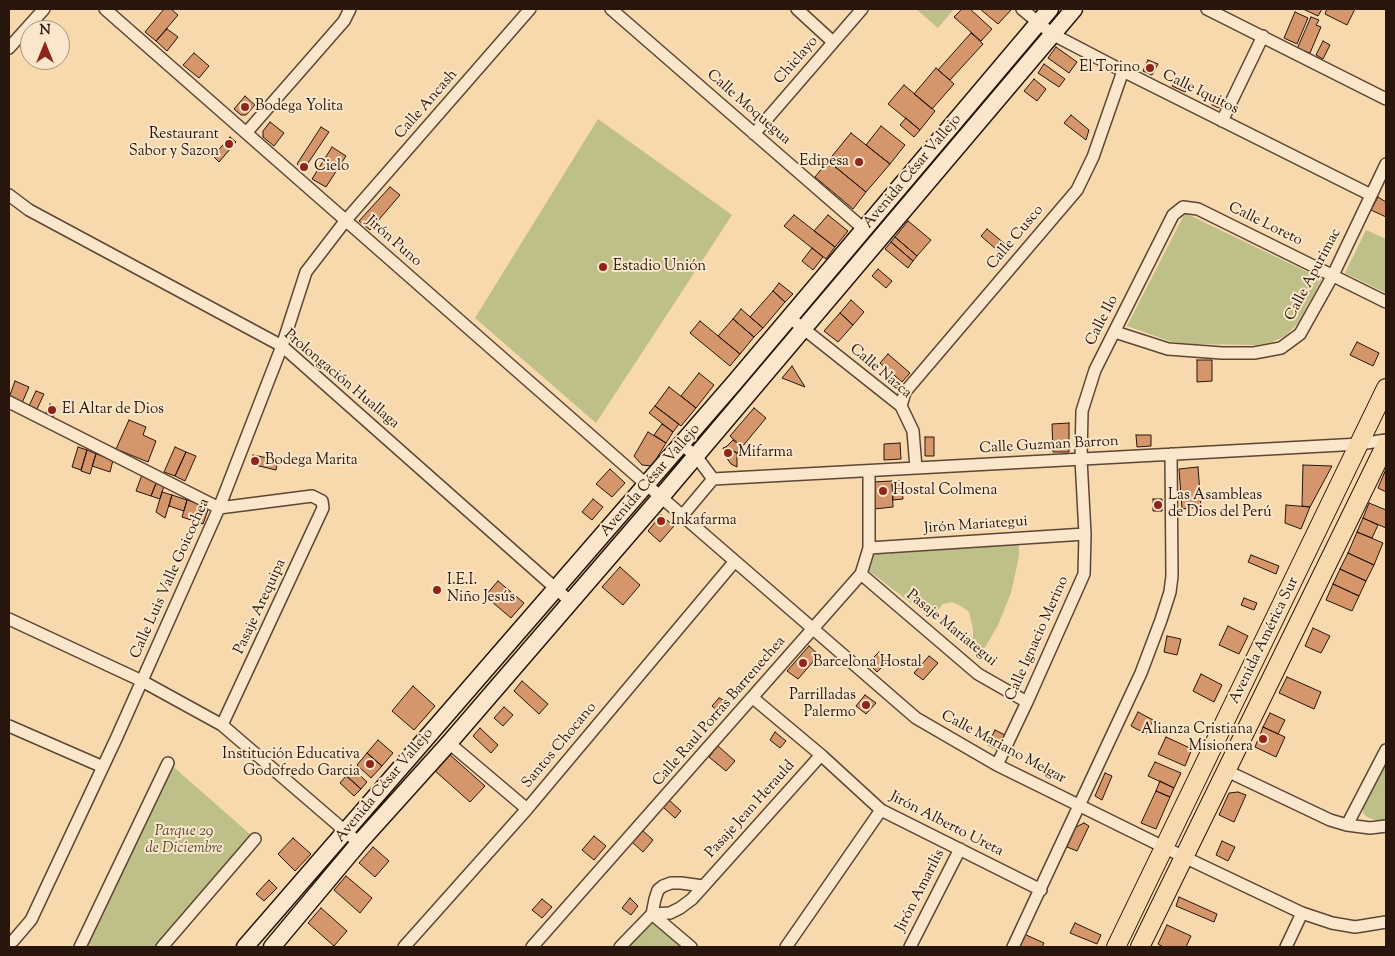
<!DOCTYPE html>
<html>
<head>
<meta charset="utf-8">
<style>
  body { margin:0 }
  #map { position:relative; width:1395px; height:956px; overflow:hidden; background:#f7d9ad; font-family:"Sorts Mill Goudy",serif }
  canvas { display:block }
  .frame { position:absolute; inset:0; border:10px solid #28150c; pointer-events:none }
  .north { position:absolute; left:20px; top:20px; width:50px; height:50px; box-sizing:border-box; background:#fae6ca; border:1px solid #a6927e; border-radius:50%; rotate:0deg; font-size:14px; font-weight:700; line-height:20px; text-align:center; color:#28150c }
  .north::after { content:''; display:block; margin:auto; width:18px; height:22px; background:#8f2418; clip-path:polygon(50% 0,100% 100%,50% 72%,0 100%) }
</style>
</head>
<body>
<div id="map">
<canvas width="1395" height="956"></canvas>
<div class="frame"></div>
<div class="north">N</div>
</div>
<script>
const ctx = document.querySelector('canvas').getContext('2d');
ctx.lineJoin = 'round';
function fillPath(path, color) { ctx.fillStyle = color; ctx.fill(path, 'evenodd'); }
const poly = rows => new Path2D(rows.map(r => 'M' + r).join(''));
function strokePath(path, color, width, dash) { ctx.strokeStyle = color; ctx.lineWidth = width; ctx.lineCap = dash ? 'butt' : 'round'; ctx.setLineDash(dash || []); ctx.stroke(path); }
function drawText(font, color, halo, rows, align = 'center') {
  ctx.font = font + ' "Sorts Mill Goudy",serif'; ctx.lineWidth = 4; ctx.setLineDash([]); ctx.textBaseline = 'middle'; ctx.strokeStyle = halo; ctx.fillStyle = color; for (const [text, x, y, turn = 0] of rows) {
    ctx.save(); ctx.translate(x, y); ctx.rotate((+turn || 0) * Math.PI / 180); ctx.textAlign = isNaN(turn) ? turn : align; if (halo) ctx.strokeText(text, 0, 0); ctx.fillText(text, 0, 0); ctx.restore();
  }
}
fillPath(poly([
  [916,9,954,9,938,28],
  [598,119,732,215,596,423,475,318],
  [1185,213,1322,279,1298,323,1285,336,1272,342,1257,345,1193,344,1172,342,1127,326],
  [1366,230,1386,239,1386,293,1345,273],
  [1019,544,1019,556,1011,593,998,625,986,646,978,654,973,642,973,629,969,612,961,606,952,602,943,604,936,612,928,616,869,571,876,549],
  [168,762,252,836,155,947,79,947],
  [1386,764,1386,819,1378,821,1367,817,1363,813,1363,808],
  [651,921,683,947,625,947]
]), '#bebf89');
const building = poly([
  [164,9,171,9,178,15,156,41,145,32,164,9],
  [962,9,970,9,992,29,981,41,954,17,962,9],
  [980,9,1010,9,1011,10,998,24,980,9],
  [1303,9,1322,9,1318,16,1303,9],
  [1327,9,1355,9,1347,25,1325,14,1327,9],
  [1295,12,1308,18,1297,44,1284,38,1295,12],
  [1311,17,1319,20,1316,25,1321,27,1310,53,1297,49,1311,17],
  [167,29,178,37,167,51,156,41,167,29],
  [971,33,983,44,950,80,938,70,971,33],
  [1323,41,1330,45,1323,59,1316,55,1323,41],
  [1056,47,1077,62,1069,73,1048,58,1056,47],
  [194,53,209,66,199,78,183,65,194,53],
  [1148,60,1158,64,1152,75,1143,71,1148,60],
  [1044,64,1065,79,1059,87,1038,73,1044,64],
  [936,68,954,84,932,109,914,94,936,68],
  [1177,77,1189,83,1185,92,1172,86,1177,77],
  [1034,79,1046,89,1037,101,1024,91,1034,79],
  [904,85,935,111,920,130,888,104,904,85],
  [245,96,255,105,246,115,241,115,234,109,245,96],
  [1215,96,1226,100,1225,104,1219,108,1212,105,1215,96],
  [1071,115,1089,130,1086,140,1064,123,1071,115],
  [906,118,920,130,914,137,900,125,906,118],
  [270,122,284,133,274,146,263,137,263,131,270,122],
  [881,126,905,145,890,164,866,145,881,126],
  [321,127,329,132,304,169,297,164,321,127],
  [851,133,890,164,866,192,828,161,851,133],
  [230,137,236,142,219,162,213,156,230,137],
  [332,147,346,156,326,187,312,179,332,147],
  [828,161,866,192,853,209,815,177,828,161],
  [390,187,400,195,370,230,359,221,390,187],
  [1378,197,1386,202,1386,217,1371,210,1378,197],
  [794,215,835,247,826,259,784,226,794,215],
  [828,215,848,231,835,247,814,231,828,215],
  [908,221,931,240,917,256,895,237,908,221],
  [987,229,1011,249,1005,257,981,236,987,229],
  [895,237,917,256,913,261,891,242,895,237],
  [891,242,913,261,908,268,885,249,891,242],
  [812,248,823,257,813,270,802,261,812,248],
  [878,269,892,281,886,288,872,276,878,269],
  [779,283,793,294,785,302,773,291,779,283],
  [773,291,785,302,763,328,750,317,773,291],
  [851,300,864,312,853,325,840,313,851,300],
  [741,309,763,328,754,337,733,319,741,309],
  [840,313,853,325,838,342,824,331,840,313],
  [733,319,754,337,740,354,718,336,733,319],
  [700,321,740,354,730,366,690,333,700,321],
  [1357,342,1379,353,1373,366,1350,355,1357,342],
  [888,354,910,373,902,382,880,363,888,354],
  [1197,360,1212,360,1212,381,1197,382,1197,360],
  [792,366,805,387,782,378,792,366],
  [699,373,714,385,696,408,681,396,699,373],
  [15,381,29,387,22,403,9,398,15,381],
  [669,387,696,408,681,426,655,406,669,387],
  [36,391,44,394,37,409,29,406,36,391],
  [50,404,57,407,53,417,46,413,50,404],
  [655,406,679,424,673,432,649,413,655,406],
  [754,408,766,418,742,447,730,436,754,408],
  [129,420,146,427,143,435,156,441,148,462,116,449,129,420],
  [1069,423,1069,452,1053,452,1052,424,1069,423],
  [662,424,673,432,666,443,654,435,662,424],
  [648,432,666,443,652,466,642,465,634,456,648,432],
  [1136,435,1151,435,1151,446,1137,447,1136,435],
  [925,437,934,437,934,456,925,456,925,437],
  [733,440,742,447,737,453,726,447,733,440],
  [900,443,901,459,884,460,884,444,900,443],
  [78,447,87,450,81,470,72,467,78,447],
  [175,447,186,452,175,476,164,472,175,447],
  [726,447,737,453,737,467,731,464,726,457,723,448,726,447],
  [87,450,96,454,90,474,81,471,87,450],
  [186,452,196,456,185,481,175,476,186,452],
  [96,454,113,460,110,472,92,466,96,454],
  [253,455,278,460,276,470,251,464,253,455],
  [1303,465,1332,466,1310,507,1302,506,1303,465],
  [1198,467,1201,507,1182,509,1179,469,1198,467],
  [610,469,625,483,612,497,596,484,610,469],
  [1386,469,1386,492,1378,488,1386,469],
  [142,475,157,481,151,496,136,491,142,475],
  [892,481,901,481,903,499,893,500,892,481],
  [892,481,893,507,874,509,872,482,892,481],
  [156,483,164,486,160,499,151,496,156,483],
  [162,492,172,495,165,518,156,512,162,492],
  [172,495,187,500,184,511,169,506,172,495],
  [593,499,603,507,592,520,582,512,593,499],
  [1153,499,1162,499,1162,511,1153,511,1153,499],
  [187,500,209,507,203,524,182,517,187,500],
  [1369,503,1386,510,1386,528,1363,518,1369,503],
  [1286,505,1310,507,1301,529,1285,523,1286,505],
  [661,515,674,526,660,542,648,531,661,515],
  [1363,518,1378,525,1372,538,1357,532,1363,518],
  [1357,532,1383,543,1374,565,1348,553,1357,532],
  [1348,553,1374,565,1366,581,1340,569,1348,553],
  [1251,555,1279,566,1276,574,1248,562,1251,555],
  [620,567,640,585,623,605,602,587,620,567],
  [1340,569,1366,581,1359,596,1333,584,1340,569],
  [498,581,524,603,511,618,485,596,498,581],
  [1333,584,1359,596,1352,611,1326,600,1333,584],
  [1244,598,1257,603,1254,610,1241,605,1244,598],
  [1228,626,1248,636,1239,654,1219,645,1228,626],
  [1313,628,1330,636,1321,653,1305,646,1313,628],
  [1167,636,1181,639,1177,655,1164,652,1167,636],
  [809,646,819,655,798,679,787,671,809,646],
  [879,652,888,661,877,672,868,663,879,652],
  [929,656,938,663,923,680,914,673,929,656],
  [1201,674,1222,685,1214,702,1193,691,1201,674],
  [1287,677,1321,692,1314,709,1279,693,1287,677],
  [522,681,548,704,539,714,514,691,522,681],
  [413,686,435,706,414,730,392,711,413,686],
  [865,695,876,703,866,714,856,706,865,695],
  [719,698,726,701,719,712,712,706,719,698],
  [504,707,513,715,503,726,494,718,504,707],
  [1138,712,1153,720,1146,734,1131,726,1138,712],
  [1270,713,1285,720,1278,734,1263,727,1270,713],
  [1263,727,1285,737,1276,757,1255,747,1263,727],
  [480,728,498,745,491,753,473,736,480,728],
  [995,730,1005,735,998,750,988,745,995,730],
  [775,732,786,741,780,748,770,740,775,732],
  [1166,737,1192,749,1185,766,1158,754,1166,737],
  [378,740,393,753,382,766,367,753,378,740],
  [718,746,735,761,726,771,709,757,718,746],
  [367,753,382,766,371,778,357,765,367,753],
  [449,754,485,786,470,802,434,770,449,754],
  [1155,762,1181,773,1174,788,1148,776,1155,762],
  [353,769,367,782,361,789,347,776,353,769],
  [1105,773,1112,776,1102,800,1095,796,1105,773],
  [346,776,361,789,354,796,340,783,346,776],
  [1160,781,1174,788,1170,797,1156,791,1160,781],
  [1156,791,1170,797,1156,829,1141,823,1156,791],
  [1238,792,1246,795,1234,822,1219,815,1229,793,1238,792],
  [669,800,681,811,675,818,663,807,669,800],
  [1084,823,1089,826,1077,851,1067,847,1076,827,1084,823],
  [642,830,653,840,643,852,632,842,642,830],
  [594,836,606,846,594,860,582,850,594,836],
  [293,838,311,854,295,871,278,854,293,838],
  [1222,841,1235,847,1228,861,1216,855,1222,841],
  [373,847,389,861,375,877,359,863,373,847],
  [346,876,372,898,360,913,334,890,346,876],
  [269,880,277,888,264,901,256,894,269,880],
  [1179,897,1217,914,1214,922,1176,906,1179,897],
  [630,898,638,906,631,915,622,908,630,898],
  [542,899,552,907,542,918,532,910,542,899],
  [321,908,347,931,334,946,308,923,321,908],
  [1075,923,1101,935,1097,944,1070,933,1075,923],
  [1167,925,1191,936,1186,947,1163,947,1158,944,1167,925],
  [1024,934,1044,943,1042,947,1019,947,1024,934]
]);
fillPath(building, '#d6966b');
strokePath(building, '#28150c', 1);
const street = poly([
  [105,9,647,485,916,718,997,765,1184,857,1302,913,1332,923,1355,927,1386,922],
  [611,9,865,230],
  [797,9,833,42],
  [1022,9,1052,34,1123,71,1371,195],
  [1207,9,1386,99],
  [9,48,44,9],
  [1222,121,1263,36],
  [246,133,344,21,350,9],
  [754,134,862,9],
  [9,195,29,210,282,346,571,602],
  [790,318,901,406,913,431,916,468],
  [1115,332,1168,349,1222,353,1254,353,1281,348,1300,334,1333,275,1386,164],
  [9,402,219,508,312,496,322,501,323,508,222,725],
  [901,406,905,392,1077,190,1093,157,1123,71],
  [682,445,696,456,713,479],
  [713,479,1360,444,1386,440],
  [682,516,713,479],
  [869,548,1085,534],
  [861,574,978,674,1027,702],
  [9,619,142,681,222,725,359,843],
  [753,698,821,755,881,810,1041,890],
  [9,726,103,767],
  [449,743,527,809],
  [997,765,1027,702,1084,574,1085,534,1081,459,1082,411,1095,370,1173,215,1183,207,1198,209,1386,302],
  [1227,771,1330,820,1347,825,1370,828,1386,826],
  [1347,825,1386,750],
  [652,914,670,913,680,908,692,899,821,755],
  [652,914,691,947],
  [9,942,13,941,31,920,116,739,219,508,282,346,306,272,346,220,530,9],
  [80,947,168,763],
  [162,947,255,839],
  [404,947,527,809,735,561],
  [532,947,861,574,869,548,869,471],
  [620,947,652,914,655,899,658,890,663,886,671,883,681,883,703,886],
  [786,947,881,810],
  [910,947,960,849],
  [1013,947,1141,673,1161,620,1170,592,1172,576,1171,454],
  [1286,947,1302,913]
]);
const secondary = poly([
  [245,947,735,382,1050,9],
  [272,947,359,843,449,743,661,497,1074,9]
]);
const primary = poly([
  [1116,947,1386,388],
  [1140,947,1386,444]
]);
strokePath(street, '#5c4634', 14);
strokePath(secondary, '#28150c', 19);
strokePath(primary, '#28150c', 20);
strokePath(street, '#fae6ca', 11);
strokePath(secondary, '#fae6ca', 16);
strokePath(primary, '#f7d9ad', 18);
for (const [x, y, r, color] of [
  [1150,68,5,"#8f2418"],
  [245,107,5,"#8f2418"],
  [229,144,5,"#8f2418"],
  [859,162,5,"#8f2418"],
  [304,167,5,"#8f2418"],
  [603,267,5,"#8f2418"],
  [52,410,5,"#8f2418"],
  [728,453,5,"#8f2418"],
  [255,461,5,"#8f2418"],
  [883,491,5,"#8f2418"],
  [1158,505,5,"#8f2418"],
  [661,521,5,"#8f2418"],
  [437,590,5,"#8f2418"],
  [803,663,5,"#8f2418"],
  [866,705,5,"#8f2418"],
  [1263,739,5,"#8f2418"],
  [370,764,5,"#8f2418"]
]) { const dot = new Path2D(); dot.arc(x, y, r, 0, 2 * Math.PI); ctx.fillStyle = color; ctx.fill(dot); strokePath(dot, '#fae6ca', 2); }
drawText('15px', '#28150c', '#fae6ca', [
  ["Chiclayo",797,61,-49],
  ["Calle Iquitos",1200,93,26],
  ["Calle Ancash",427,105,-49],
  ["Calle Moquegua",748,108,41],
  ["Avenida César Vallejo",913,172,-50],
  ["Calle Loreto",1265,225,26],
  ["Calle Cusco",1016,238,-50],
  ["Jirón Puno",393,242,41],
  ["Calle Apurimac",1314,275,-62],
  ["Calle Ilo",1103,321,-63],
  ["Calle Nazca",880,372,40],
  ["Prolongación Huallaga",341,380,40],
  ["Calle Guzman Barron",1049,446,-3],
  ["Avenida César Vallejo",651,481,-49],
  ["Jirón Mariategui",976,526,-4],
  ["Calle Luis Valle Goicochea",171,579,-66],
  ["Pasaje Arequipa",261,607,-65],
  ["Pasaje Mariategui",951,629,39],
  ["Calle Ignacio Merino",1038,639,-66],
  ["Avenida América Sur",1265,641,-64],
  ["Calle Raul Porras Barrenechea",720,712,-49],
  ["Santos Chocano",560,746,-50],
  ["Calle Mariano Melgar",1003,748,28],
  ["Avenida César Vallejo",385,786,-50],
  ["Pasaje Jean Herauld",751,810,-48],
  ["Jirón Alberto Ureta",946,825,27],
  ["Jirón Amarilis",921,891,-63]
]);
drawText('15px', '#28150c', '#fae6ca', [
  ["El Torino",1140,68,"right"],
  ["Bodega Yolita",255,107],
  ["Restaurant",219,135,"right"],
  ["Sabor y Sazon",219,152,"right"],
  ["Edipesa",849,162,"right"],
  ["Cielo",314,167],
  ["Estadio Unión",613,267],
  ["El Altar de Dios",62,410],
  ["Mifarma",738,453],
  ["Bodega Marita",265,461],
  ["Hostal Colmena",893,491],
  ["Las Asambleas",1168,496],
  ["de Dios del Perú",1168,513],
  ["Inkafarma",671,521],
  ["I.E.I.",447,581],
  ["Niño Jesús",447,598],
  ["Barcelona Hostal",813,663],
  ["Parrilladas",856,696,"right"],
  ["Palermo",856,713,"right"],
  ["Alianza Cristiana",1253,730,"right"],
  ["Misionera",1253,747,"right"],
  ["Institución Educativa",360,755,"right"],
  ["Godofredo Garcia",360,772,"right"]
], 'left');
drawText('italic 15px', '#554832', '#fae6ca', [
  ["Parque 29",184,832],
  ["de Diciembre",184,849]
]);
</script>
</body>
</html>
